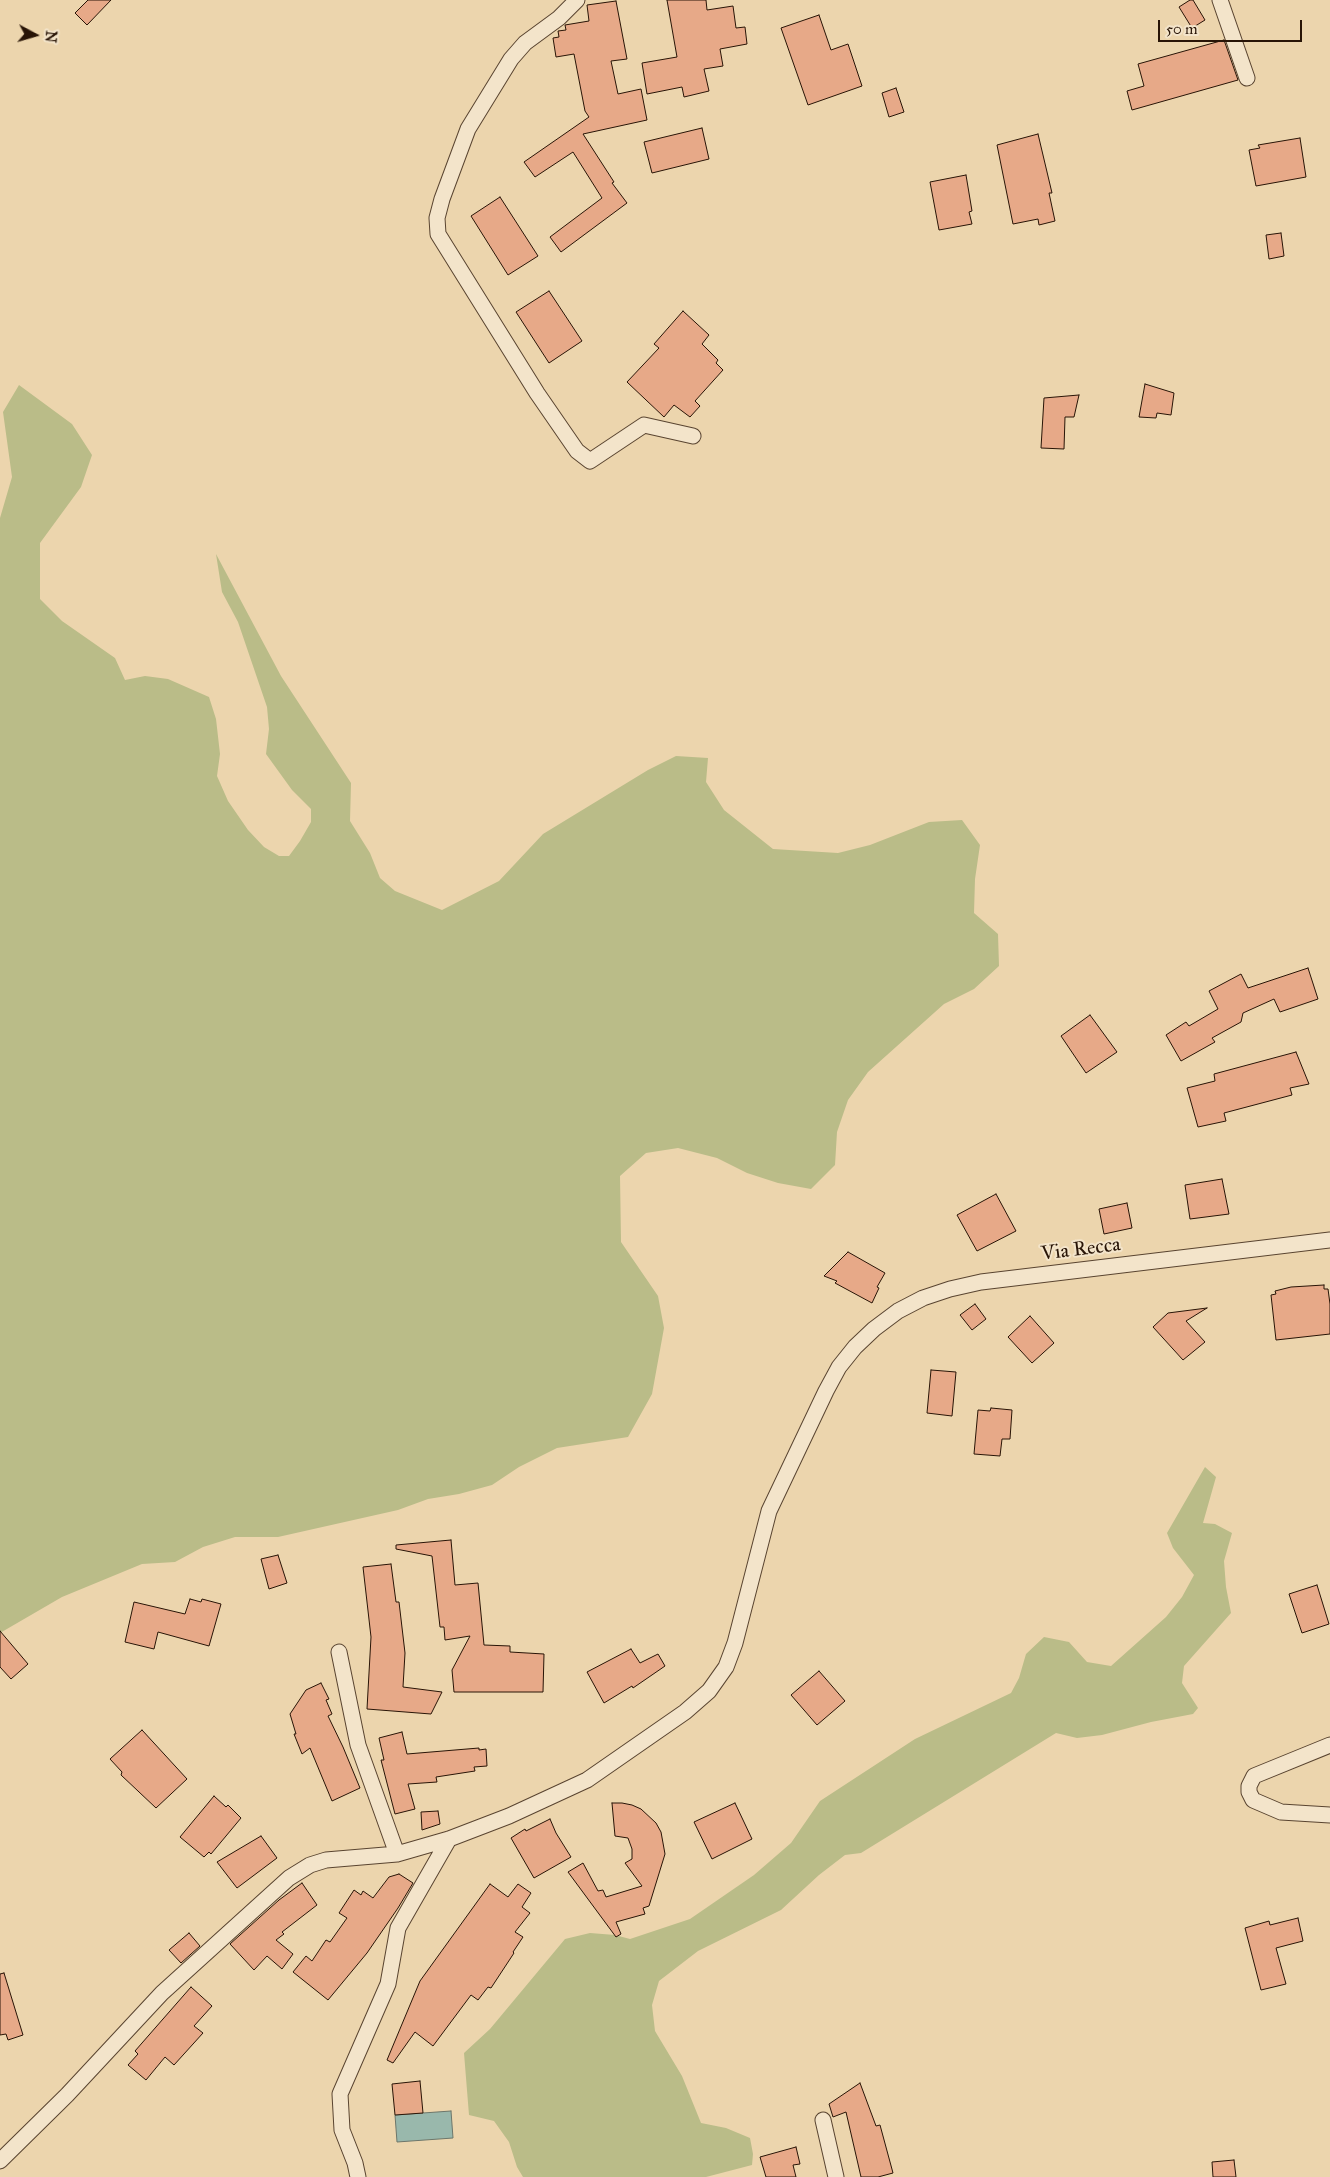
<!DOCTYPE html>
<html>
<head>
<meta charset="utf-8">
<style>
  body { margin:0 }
  #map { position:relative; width:1330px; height:2177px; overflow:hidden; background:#ecd5ad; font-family:"IM FELL Great Primer",serif }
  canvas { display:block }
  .north { position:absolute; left:10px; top:10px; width:50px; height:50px; -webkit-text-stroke:4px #f3e4ca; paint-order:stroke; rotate:96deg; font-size:14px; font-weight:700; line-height:20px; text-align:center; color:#281406 }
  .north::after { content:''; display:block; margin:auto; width:18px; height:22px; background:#281406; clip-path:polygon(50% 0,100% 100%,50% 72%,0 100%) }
  .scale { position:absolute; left:1158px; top:20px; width:144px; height:22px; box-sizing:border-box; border:2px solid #281406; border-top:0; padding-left:6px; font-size:15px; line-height:18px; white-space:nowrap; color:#281406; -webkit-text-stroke:4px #f3e4ca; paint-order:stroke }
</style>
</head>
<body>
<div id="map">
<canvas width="1330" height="2177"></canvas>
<div class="north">N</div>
<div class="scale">50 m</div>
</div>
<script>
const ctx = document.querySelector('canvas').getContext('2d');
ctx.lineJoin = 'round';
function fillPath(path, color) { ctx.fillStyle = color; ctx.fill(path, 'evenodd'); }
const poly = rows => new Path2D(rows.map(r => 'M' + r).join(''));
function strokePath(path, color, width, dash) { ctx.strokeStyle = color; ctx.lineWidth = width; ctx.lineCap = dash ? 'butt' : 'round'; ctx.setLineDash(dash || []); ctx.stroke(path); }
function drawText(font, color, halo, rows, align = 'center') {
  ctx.font = font + ' "IM FELL Great Primer",serif'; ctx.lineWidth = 4; ctx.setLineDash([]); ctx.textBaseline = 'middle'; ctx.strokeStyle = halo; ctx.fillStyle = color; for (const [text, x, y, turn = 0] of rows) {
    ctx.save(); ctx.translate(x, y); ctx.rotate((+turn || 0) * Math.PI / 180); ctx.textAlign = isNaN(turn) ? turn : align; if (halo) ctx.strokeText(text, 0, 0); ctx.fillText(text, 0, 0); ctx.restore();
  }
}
fillPath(poly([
  [19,385,72,424,92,455,81,487,40,543,40,599,62,621,115,658,125,680,145,676,168,679,209,697,216,719,220,754,217,776,228,801,248,830,264,847,279,856,289,856,300,841,311,822,311,809,292,790,266,754,269,729,267,707,238,622,222,592,216,554,281,676,351,783,350,821,370,853,380,878,395,891,442,910,499,881,543,834,648,770,676,756,708,758,706,782,724,810,773,849,838,853,870,845,929,822,962,820,980,845,975,879,974,913,998,934,999,966,974,989,944,1004,868,1072,848,1100,837,1132,835,1165,811,1189,778,1183,747,1173,717,1158,678,1148,646,1153,620,1176,621,1242,658,1296,664,1328,652,1394,628,1437,557,1448,519,1467,492,1485,459,1494,428,1499,398,1510,278,1537,235,1537,203,1547,175,1562,142,1564,62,1597,0,1633,0,518,12,477,3,412],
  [1205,1467,1216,1477,1203,1523,1215,1524,1232,1533,1224,1561,1226,1587,1231,1613,1184,1666,1182,1683,1198,1708,1193,1714,1151,1722,1102,1735,1077,1738,1056,1733,861,1853,845,1855,819,1875,781,1910,698,1951,659,1981,652,2005,655,2031,682,2076,701,2123,726,2128,750,2138,753,2154,752,2165,706,2177,523,2177,517,2167,509,2142,494,2121,469,2115,464,2053,490,2029,565,1939,590,1933,615,1935,630,1939,690,1919,754,1875,791,1843,820,1801,915,1739,1011,1693,1019,1678,1026,1654,1044,1637,1069,1642,1087,1662,1111,1666,1166,1617,1182,1597,1194,1575,1173,1548,1167,1533]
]), '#babc88');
const water = poly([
  [451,2111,453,2138,397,2142,395,2115,451,2111]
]);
fillPath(water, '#99b8ac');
strokePath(water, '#6c766a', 1);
const building = poly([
  [88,0,111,0,87,25,75,13,88,0],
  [667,0,706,0,707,10,733,6,736,28,745,27,747,44,720,49,723,66,704,69,709,91,684,97,682,87,647,94,642,63,677,57,667,0],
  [1190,0,1193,0,1205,20,1192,28,1179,7,1190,0],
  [616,1,627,59,611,61,618,94,641,89,647,120,583,134,614,182,612,183,627,203,561,252,550,237,602,198,573,152,535,177,524,162,589,117,585,111,574,54,556,57,553,38,559,37,558,31,566,30,565,25,589,21,587,5,616,1],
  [819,15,831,50,848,44,862,86,808,105,781,28,819,15],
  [1224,40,1238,80,1132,110,1127,91,1144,86,1138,64,1224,40],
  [896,88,904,112,889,117,882,93,896,88],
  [702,128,709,159,652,173,644,142,702,128],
  [1038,134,1052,193,1049,193,1055,221,1039,225,1038,219,1013,224,997,145,1038,134],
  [1300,138,1306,177,1256,186,1249,150,1260,148,1258,145,1300,138],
  [966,175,972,211,969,212,972,224,939,230,930,182,966,175],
  [500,197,538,256,508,275,471,216,500,197],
  [1281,233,1284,256,1269,259,1266,235,1281,233],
  [549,291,582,341,549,363,516,312,549,291],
  [683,311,709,335,702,344,718,360,716,363,723,370,695,401,700,406,690,417,674,405,664,417,627,382,659,348,654,344,683,311],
  [1145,384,1174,393,1171,415,1157,413,1156,418,1139,417,1145,384],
  [1079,395,1074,417,1065,417,1064,449,1041,448,1044,398,1079,395],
  [1308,968,1318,999,1280,1012,1274,999,1243,1013,1241,1022,1212,1038,1215,1042,1181,1061,1166,1035,1186,1022,1189,1026,1218,1009,1209,991,1241,974,1248,988,1308,968],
  [1090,1015,1117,1052,1086,1073,1061,1036,1090,1015],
  [1296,1052,1309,1084,1290,1088,1292,1095,1224,1113,1226,1121,1198,1127,1187,1088,1215,1081,1214,1074,1296,1052],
  [1222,1179,1229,1214,1190,1219,1185,1185,1222,1179],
  [996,1194,1016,1231,977,1251,957,1215,996,1194],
  [1127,1203,1132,1228,1104,1234,1099,1209,1127,1203],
  [848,1252,885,1273,877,1287,879,1288,872,1303,835,1283,837,1281,824,1276,848,1252],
  [1324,1285,1324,1289,1328,1289,1330,1304,1330,1334,1276,1340,1271,1295,1276,1294,1275,1291,1291,1287,1324,1285],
  [975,1304,986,1319,972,1330,960,1315,975,1304],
  [1207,1308,1186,1321,1205,1342,1183,1360,1153,1327,1168,1313,1207,1308],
  [1030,1316,1054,1343,1032,1363,1008,1337,1030,1316],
  [931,1370,956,1372,952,1416,927,1413,931,1370],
  [991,1408,1012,1410,1010,1439,1002,1439,1000,1456,974,1454,978,1410,990,1411,991,1408],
  [451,1540,455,1585,478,1583,484,1645,510,1646,510,1652,544,1654,543,1692,454,1692,452,1670,470,1636,445,1640,444,1627,440,1627,432,1556,396,1549,396,1545,451,1540],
  [278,1555,287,1583,269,1589,261,1559,278,1555],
  [391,1564,396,1602,399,1602,405,1653,403,1687,442,1692,431,1714,367,1709,371,1637,363,1567,391,1564],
  [1317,1585,1329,1624,1302,1633,1289,1594,1317,1585],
  [190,1599,201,1602,202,1599,221,1604,209,1646,158,1632,154,1649,125,1642,134,1602,185,1614,190,1599],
  [0,1631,28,1664,11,1679,0,1667,0,1631],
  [631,1649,640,1663,658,1654,665,1666,633,1688,632,1686,604,1703,587,1672,631,1649],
  [819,1671,845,1701,817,1725,791,1695,819,1671],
  [321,1683,329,1699,326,1700,332,1714,328,1716,343,1747,360,1788,332,1801,310,1748,302,1754,294,1734,296,1734,290,1714,306,1690,321,1683],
  [142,1730,187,1779,156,1808,121,1775,122,1772,110,1759,142,1730],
  [402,1732,407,1754,479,1748,479,1750,486,1749,487,1766,474,1767,475,1771,436,1777,437,1782,408,1784,415,1809,395,1814,381,1760,384,1760,379,1738,402,1732],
  [214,1796,226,1807,228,1805,241,1818,211,1854,209,1852,204,1857,180,1837,214,1796],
  [612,1803,622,1803,632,1805,641,1809,656,1823,661,1832,665,1854,649,1906,643,1908,645,1914,616,1922,621,1934,616,1937,568,1872,583,1863,598,1891,603,1890,606,1897,642,1886,625,1863,632,1859,632,1849,628,1838,615,1836,612,1803],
  [735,1803,752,1839,712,1859,694,1822,735,1803],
  [438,1811,440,1824,422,1830,421,1812,438,1811],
  [550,1819,556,1833,571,1857,534,1878,511,1838,525,1829,526,1831,550,1819],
  [261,1836,277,1858,237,1888,217,1862,261,1836],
  [399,1874,413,1883,398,1908,367,1953,328,2000,293,1972,306,1956,312,1961,326,1940,330,1942,347,1918,339,1913,354,1890,361,1895,363,1891,373,1898,389,1877,399,1874],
  [302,1883,317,1905,282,1932,284,1934,276,1940,293,1954,282,1969,267,1956,254,1970,230,1944,279,1900,302,1883],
  [490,1884,508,1897,518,1884,531,1893,522,1907,530,1913,515,1932,523,1937,513,1952,514,1953,491,1988,488,1987,478,2000,471,1995,433,2046,415,2032,393,2063,387,2060,420,1981,490,1884],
  [1298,1918,1303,1941,1276,1948,1286,1984,1261,1990,1245,1928,1269,1921,1270,1925,1298,1918],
  [189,1933,200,1946,181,1963,169,1950,189,1933],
  [4,1973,23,2035,8,2040,6,2034,0,2035,0,1974,4,1973],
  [191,1987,212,2006,194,2026,203,2033,174,2065,165,2057,146,2080,128,2065,138,2054,135,2051,191,1987],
  [420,2081,423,2113,395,2115,392,2084,420,2081],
  [860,2083,876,2126,880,2125,893,2173,878,2177,861,2177,846,2112,833,2117,829,2104,860,2083],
  [796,2147,800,2164,793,2165,796,2177,766,2177,760,2157,796,2147],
  [1234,2160,1236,2177,1213,2177,1212,2162,1234,2160]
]);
fillPath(building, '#e7a988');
strokePath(building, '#281406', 1);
const street = poly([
  [577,0,559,18,525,43,511,59,468,129,442,199,437,218,438,234,537,393,577,451,590,461,644,425,693,436],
  [1220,0,1247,78],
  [339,1652,358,1745,397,1854],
  [1330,1745,1254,1776,1249,1786,1249,1792,1253,1800,1281,1812,1330,1815],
  [823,2120,836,2177],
  [0,2161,67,2095,162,1993,289,1878,310,1865,326,1860,397,1854,449,1839,509,1816,587,1780,685,1712,709,1691,726,1667,735,1643,769,1511,826,1391,839,1367,855,1347,874,1329,898,1311,923,1298,950,1289,981,1282,1330,1240],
  [358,2177,355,2163,342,2130,340,2094,388,1984,398,1928,449,1839]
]);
strokePath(street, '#594430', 17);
strokePath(street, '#f3e4ca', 15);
drawText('20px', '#281406', '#f3e4ca', [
  ["Via Recca",1081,1250,-7]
]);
</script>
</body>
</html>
